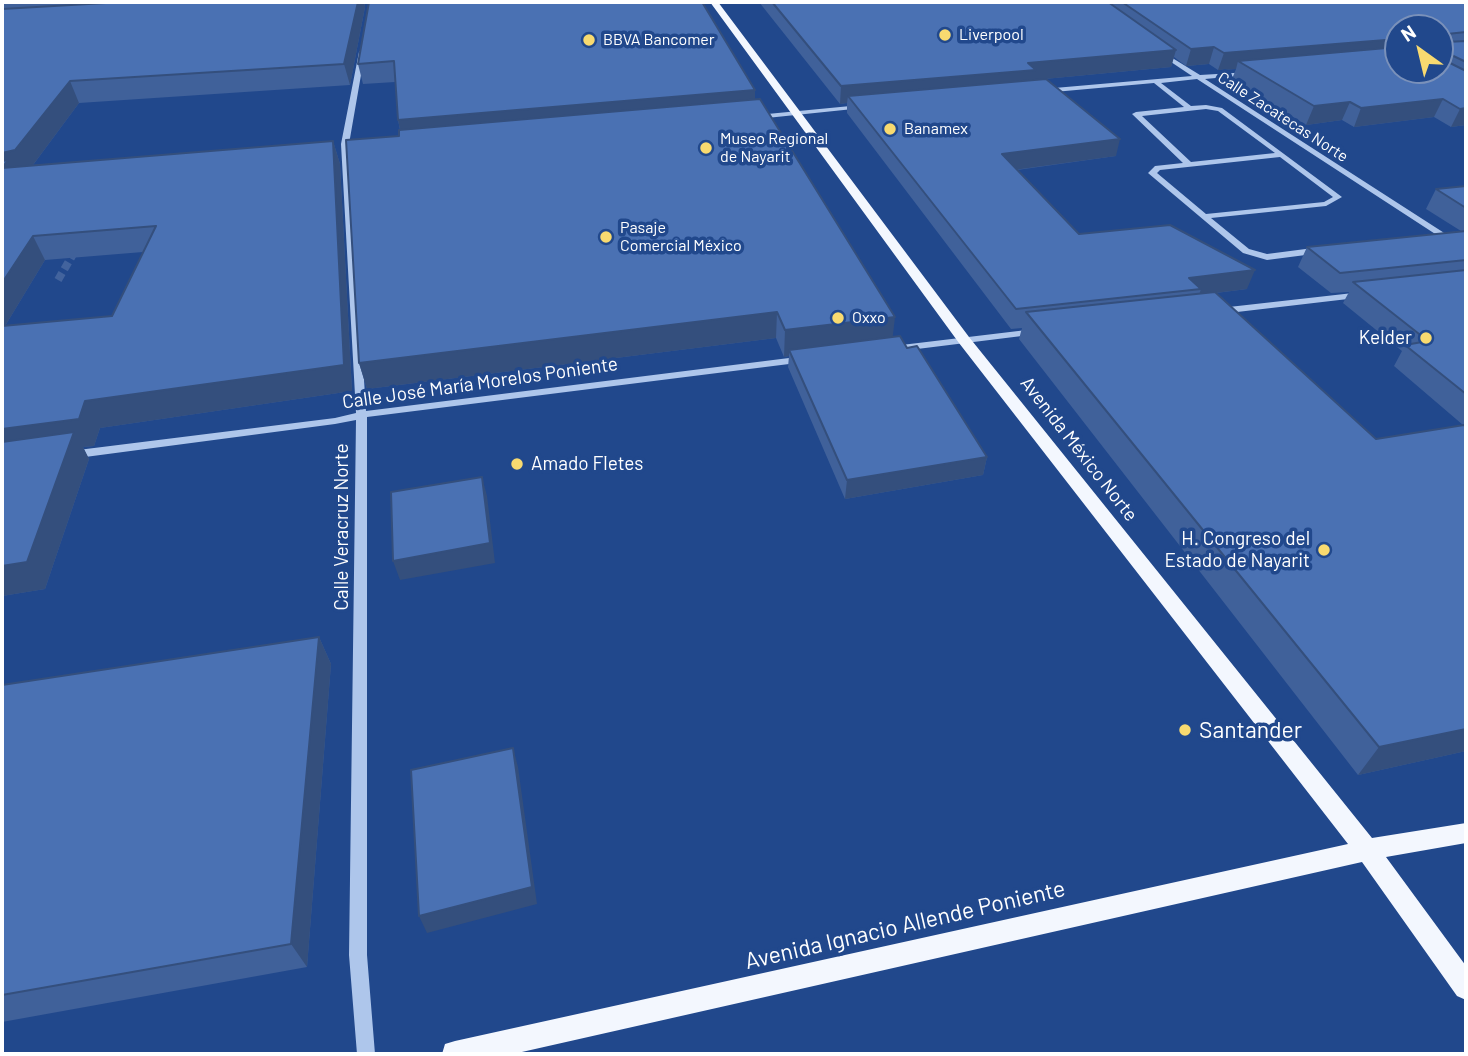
<!DOCTYPE html>
<html>
<head>
<meta charset="utf-8">
<style>
  body { margin:0 }
  #map { position:relative; width:1468px; height:1056px; overflow:hidden; background:#21488c; font-family:Barlow,sans-serif }
  canvas { display:block }
  .frame { position:absolute; inset:0; border:4px solid #fff; pointer-events:none }
  .north { position:absolute; left:1384px; top:14px; width:70px; height:70px; box-sizing:border-box; background:#21488c; border:2px solid #7a91ba; border-radius:50%; rotate:326deg; font-size:19px; font-weight:700; line-height:28px; text-align:center; color:#fff }
  .north::after { content:''; display:block; margin:auto; width:24px; height:32px; background:#f8da70; clip-path:polygon(50% 0,100% 100%,50% 72%,0 100%) }
</style>
</head>
<body>
<div id="map">
<canvas width="1468" height="1056"></canvas>
<div class="frame"></div>
<div class="north">N</div>
</div>
<script>
const ctx = document.querySelector('canvas').getContext('2d');
ctx.lineJoin = 'round';
const poly = rows => new Path2D(rows.map(r => 'M' + r).join(''));
function strokePath(path, color, width, dash) { ctx.strokeStyle = color; ctx.lineWidth = width; ctx.lineCap = dash ? 'butt' : 'round'; ctx.setLineDash(dash || []); ctx.stroke(path); }
function fillPath(path, color) { ctx.fillStyle = color; ctx.fill(path, 'evenodd'); }
function drawText(font, color, halo, rows, align = 'center') {
  ctx.font = font + ' Barlow,sans-serif'; ctx.lineWidth = 7; ctx.setLineDash([]); ctx.textBaseline = 'middle'; ctx.strokeStyle = halo; ctx.fillStyle = color; for (const [text, x, y, turn = 0] of rows) {
    ctx.save(); ctx.translate(x, y); ctx.rotate((+turn || 0) * Math.PI / 180); ctx.textAlign = isNaN(turn) ? turn : align; if (halo) ctx.strokeText(text, 0, 0); ctx.fillText(text, 0, 0); ctx.restore();
  }
}
strokePath(poly([
  [58,280,79,244]
]), '#42639d', 8, [8, 4.5]);
fillPath(poly([
  [362,50,365,52,349,144,366,411,805,356,810,359,805,362,367,417,367,955,375,1054,357,1054,349,955,356,420,335,424,70,459,64,455,70,451,335,418,356,413,341,144,359,52,362,50],
  [1161,51,1200,75,1250,72,1251,73,1248,75,1205,79,1466,247,1466,254,1197,79,1161,83,1191,106,1206,105,1222,108,1342,197,1326,206,1211,218,1249,249,1267,254,1321,247,1325,250,1321,253,1267,260,1243,253,1148,173,1155,166,1183,163,1132,114,1136,112,1184,107,1154,83,1043,93,1040,91,1043,89,1192,76,1159,54,1161,51],
  [1206,109,1218,111,1275,153,1191,162,1142,116,1206,109],
  [1280,157,1333,197,1324,202,1206,214,1157,173,1160,170,1280,157],
  [861,105,864,107,863,108,757,119,753,117,757,115,861,105],
  [1362,292,1367,295,1365,297,1220,314,1215,311,1220,308,1362,292],
  [1035,329,1038,330,1038,334,893,352,888,349,893,346,1035,329]
]), '#aec6eb');
fillPath(poly([
  [710,2,718,2,969,337,1372,838,1466,823,1466,843,1386,857,1466,966,1466,1000,1457,996,1362,862,513,1054,442,1054,445,1044,455,1041,1348,844,959,343,710,2]
]), '#f3f7fe');
fillPath(poly([
  [2,2,364,2,365,7,350,85,79,103,33,165,333,141,340,164,352,391,100,428,94,446,83,447,89,459,45,589,2,596],
  [143,252,112,316,5,326,45,260],
  [369,2,755,90,755,99,893,337,907,348,987,457,983,475,845,499,788,367,789,356,784,357,776,338,367,389,359,363,400,130,398,120,395,82,363,84,358,64],
  [759,2,1466,2,1466,125,1451,127,1434,117,1354,127,1342,120,1306,125,1232,79,1236,69,1218,70,1209,64,1186,66,1174,57,1171,67,1034,80,1116,156,1017,170,1079,234,1247,289,1216,293,1376,439,1463,425,1394,366,1402,351,1343,303,1349,292,1331,293,1298,267,1307,247,1461,231,1426,209,1436,189,1466,186,1466,751,1358,775,1019,339,1022,328,1011,329,847,113,847,103,840,104],
  [1398,28,1440,70,1398,70],
  [319,637,331,664,307,967,2,1022,2,685]
]), '#40619a');
fillPath(poly([
  [358,2,364,2,365,7,350,85,344,64],
  [1398,39,1398,55,1238,61,1236,69,1218,70,1224,53],
  [1214,47,1209,64,1186,66,1191,49],
  [1176,50,1171,67,1034,80,1033,87,848,96,847,103,840,104,841,86,1028,63],
  [70,81,79,103,27,173,2,178,2,153],
  [755,90,755,112,403,143,398,120],
  [1443,99,1434,117,1354,127,1361,108],
  [1350,102,1342,120,1306,125,1314,106],
  [1466,108,1466,125,1451,127,1460,109],
  [1120,139,1116,156,999,172,1002,154],
  [333,141,340,164,352,391,100,428,94,446,83,447,89,459,45,589,2,596,2,429,85,401],
  [33,236,45,260,2,331,2,283],
  [1255,270,1247,289,1199,295,1201,289,1189,278],
  [777,312,776,338,367,389,359,363],
  [895,317,892,343,789,350,789,356,784,357,785,330],
  [987,457,983,475,845,499,847,480],
  [482,477,487,496,495,563,400,580,393,561],
  [319,637,331,664,307,967,291,944],
  [1466,729,1466,751,1358,775,1379,747],
  [513,748,518,767,537,904,427,933,419,916]
]), '#344f7d');
const building = poly([
  [123,2,358,2,344,64,70,81,15,150,2,153,2,9,123,2],
  [369,2,702,2,755,90,398,120,394,61,358,64,369,2],
  [772,2,1108,2,1176,50,1028,63,1036,70,841,86,772,2],
  [1122,2,1466,2,1466,32,1447,34,1446,42,1466,41,1466,62,1443,51,1440,51,1440,28,1398,28,1398,39,1224,53,1214,47,1191,49,1122,2],
  [1398,47,1398,70,1440,70,1440,58,1466,71,1466,108,1460,109,1443,99,1361,108,1350,102,1314,106,1238,61,1398,47],
  [1046,79,1120,139,1002,154,1079,234,1170,225,1255,270,1189,278,1201,289,1016,309,848,96,1046,79],
  [760,99,895,317,785,330,777,312,359,363,346,140,399,136,399,130,760,99],
  [333,141,344,365,85,401,79,419,2,429,2,326,112,316,156,226,33,236,2,283,2,161,8,160,2,168,333,141],
  [1466,186,1466,208,1436,189,1466,186],
  [1466,231,1466,260,1340,273,1307,247,1466,231],
  [1466,270,1466,394,1405,345,1428,341,1353,282,1466,270],
  [1215,292,1376,439,1464,425,1466,427,1466,729,1379,747,1026,312,1215,292],
  [900,336,907,348,917,346,987,457,847,480,789,350,900,336],
  [74,432,27,562,2,566,2,442,74,432],
  [482,477,490,543,393,561,391,492,482,477],
  [319,637,291,944,2,995,2,685,319,637],
  [513,748,532,887,419,916,411,770,513,748]
]);
fillPath(building, '#4a71b3');
strokePath(building, '#344f7d', 2);
for (const [x, y, r, color] of [
  [945,35,7,"#f8da70"],
  [589,40,7,"#f8da70"],
  [890,129,7,"#f8da70"],
  [706,148,7,"#f8da70"],
  [606,237,7,"#f8da70"],
  [838,318,7,"#f8da70"],
  [1426,338,7,"#f8da70"],
  [517,464,7,"#f8da70"],
  [1324,550,7,"#f8da70"],
  [1185,730,7,"#f8da70"]
]) { const dot = new Path2D(); dot.arc(x, y, r, 0, 2 * Math.PI); ctx.fillStyle = color; ctx.fill(dot); strokePath(dot, '#21488c', 2.5); }
drawText('16px', '#fff', '#21488c', [
  ["Liverpool",959,35],
  ["BBVA Bancomer",603,40],
  ["Banamex",904,129],
  ["Museo Regional",720,139],
  ["de Nayarit",720,157],
  ["Pasaje",620,228],
  ["Comercial México",620,246],
  ["Oxxo",852,318]
], 'left');
drawText('16px', '#fff', '#21488c', [
  ["Calle Zacatecas Norte",1283,117,33]
]);
drawText('19px', '#fff', '#21488c', [
  ["Kelder",1412,338],
  ["Amado Fletes",531,464,"left"],
  ["H. Congreso del",1310,539],
  ["Estado de Nayarit",1310,561]
], 'right');
drawText('19px', '#fff', '#21488c', [
  ["Calle José María Morelos Poniente",480,383,-8],
  ["Avenida México Norte",1079,449,52],
  ["Calle Veracruz Norte",342,527,-90]
]);
drawText('23px', '#fff', '#21488c', [
  ["Santander",1199,730]
], 'left');
drawText('23px', '#fff', '#21488c', [
  ["Avenida Ignacio Allende Poniente",905,925,-13]
]);
</script>
</body>
</html>
